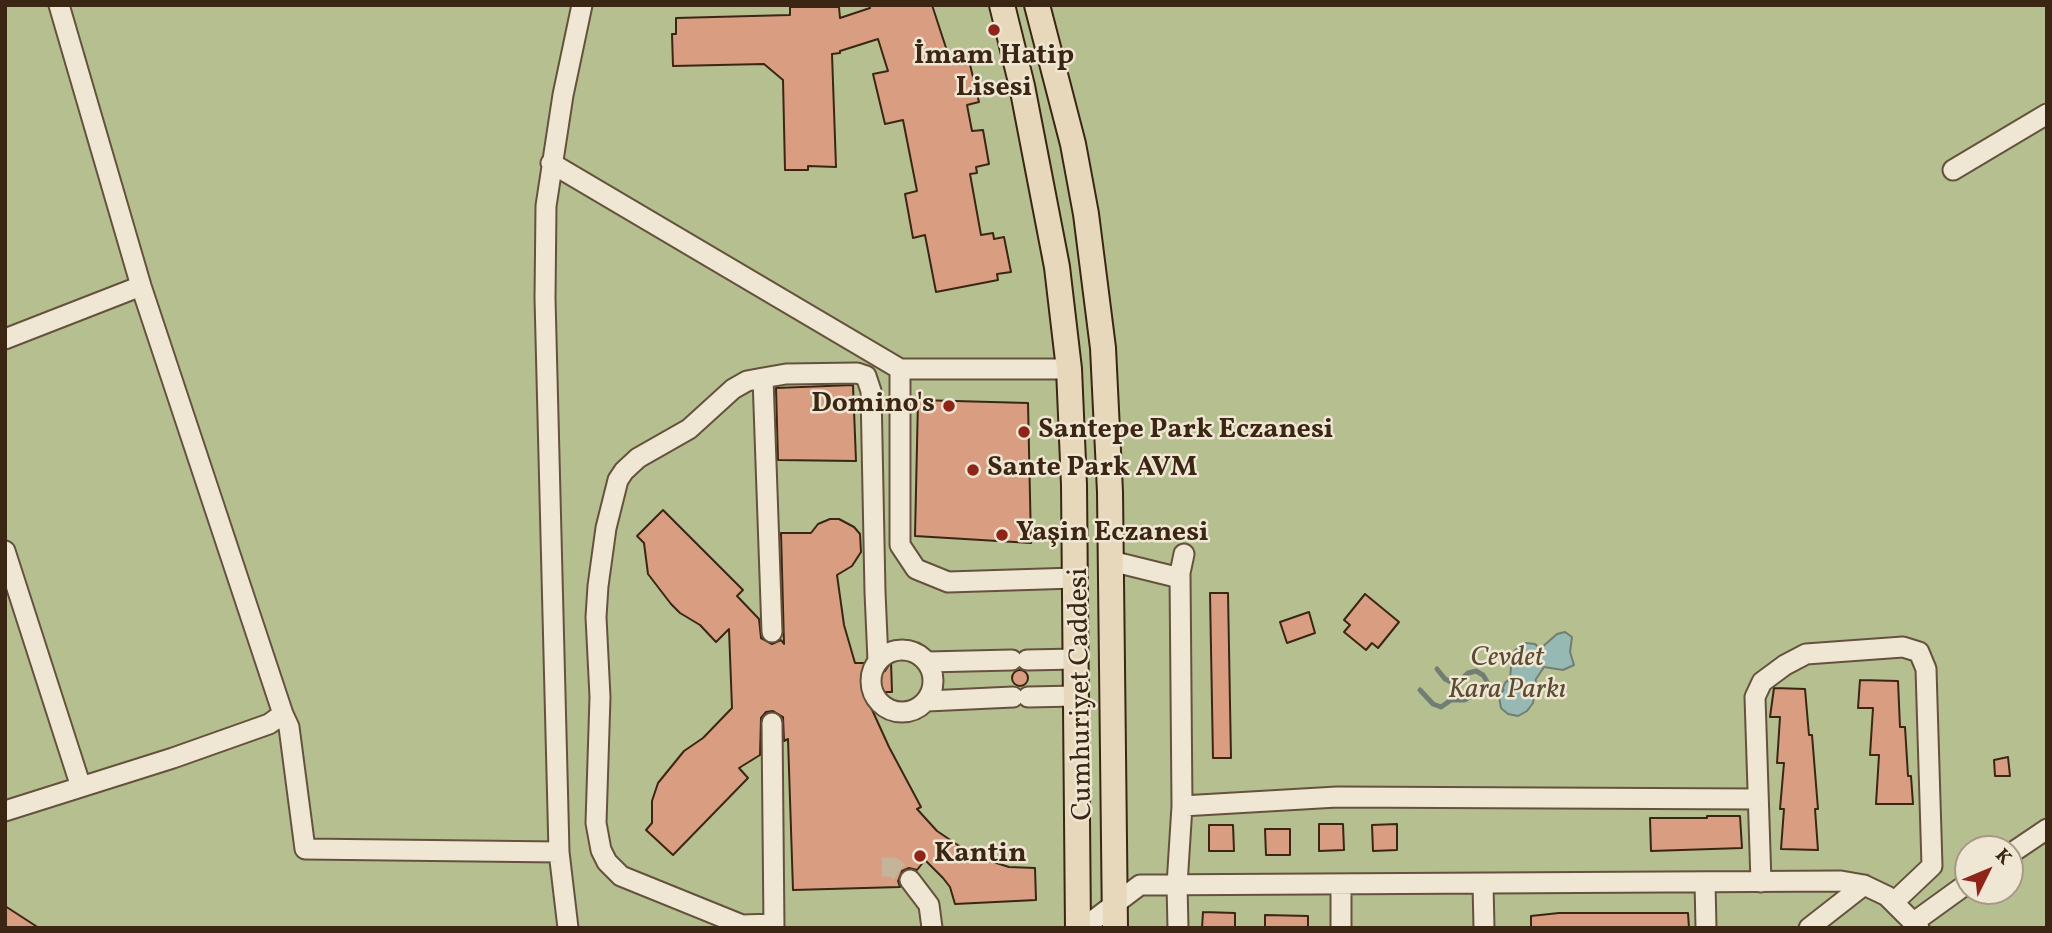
<!DOCTYPE html>
<html>
<head>
<meta charset="utf-8">
<style>
  body { margin:0 }
  #map { position:relative; width:2052px; height:933px; overflow:hidden; background:#e7d8bb; font-family:Vollkorn,serif }
  canvas { display:block }
  .frame { position:absolute; inset:0; border:7px solid #3a2613; pointer-events:none }
  .north { position:absolute; left:1954px; top:835px; width:70px; height:70px; box-sizing:border-box; background:#efe6d3; border:2px solid #a79986; border-radius:50%; rotate:47deg; font-size:19px; font-weight:700; line-height:28px; text-align:center; color:#3a2613 }
  .north::after { content:''; display:block; margin:auto; width:24px; height:32px; background:#8f2418; clip-path:polygon(50% 0,100% 100%,50% 72%,0 100%) }
</style>
</head>
<body>
<div id="map">
<canvas width="2052" height="933"></canvas>
<div class="frame"></div>
<div class="north">K</div>
</div>
<script>
const ctx = document.querySelector('canvas').getContext('2d');
ctx.lineJoin = 'round';
function fillPath(path, color) { ctx.fillStyle = color; ctx.fill(path, 'evenodd'); }
const poly = rows => new Path2D(rows.map(r => 'M' + r).join(''));
function strokePath(path, color, width, dash) { ctx.strokeStyle = color; ctx.lineWidth = width; ctx.lineCap = dash ? 'butt' : 'round'; ctx.setLineDash(dash || []); ctx.stroke(path); }
function drawText(font, color, halo, rows, align = 'center') {
  ctx.font = font + ' Vollkorn,serif'; ctx.lineWidth = 5; ctx.setLineDash([]); ctx.textBaseline = 'middle'; ctx.strokeStyle = halo; ctx.fillStyle = color; for (const [text, x, y, turn = 0] of rows) {
    ctx.save(); ctx.translate(x, y); ctx.rotate((+turn || 0) * Math.PI / 180); ctx.textAlign = isNaN(turn) ? turn : align; if (halo) ctx.strokeText(text, 0, 0); ctx.fillText(text, 0, 0); ctx.restore();
  }
}
fillPath(poly([
  [5,5,2047,5,2047,928,5,928],
  [1968,849,2010,849,2010,891,1968,891]
]), '#b6bf90');
const water = poly([
  [1565,632,1572,637,1570,652,1574,665,1563,670,1544,667,1536,679,1533,703,1527,711,1518,716,1508,714,1501,708,1499,697,1505,683,1510,678,1512,657,1515,650,1526,643,1535,644,1540,649,1557,634,1565,632]
]);
fillPath(water, '#97b9b3');
strokePath(water, '#727e73', 2);
strokePath(poly([
  [1437,669,1445,679,1453,683,1458,682,1468,673,1476,671,1483,675,1489,685,1502,690],
  [1420,690,1433,704,1441,707,1451,700,1465,700,1489,685]
]), '#727e73', 5);
const building = poly([
  [869,5,932,5,949,57,967,52,979,102,967,105,972,131,983,130,989,164,976,167,977,173,970,174,981,235,993,233,994,239,1004,237,1011,272,997,274,998,280,936,292,925,235,913,238,905,194,917,191,903,120,885,124,873,74,888,71,878,39,840,51,840,53,832,54,836,167,808,166,808,170,785,170,783,80,764,64,673,66,672,34,676,34,676,18,790,15,790,7,839,7,840,18,870,8,869,5],
  [853,385,856,461,778,460,776,388,853,385],
  [918,400,1028,403,1031,543,915,536,918,400],
  [663,510,743,590,737,596,759,619,761,638,772,644,781,640,784,644,781,533,811,533,818,524,830,519,839,519,854,527,860,534,861,552,852,566,837,575,844,625,855,663,866,663,872,671,878,673,885,671,891,662,892,692,864,692,889,747,921,807,917,809,937,831,974,856,1009,867,1035,868,1036,900,955,904,950,887,943,878,925,860,917,870,909,868,902,871,898,881,900,887,793,890,788,739,784,741,783,717,773,711,766,712,761,718,760,755,739,768,748,778,673,855,646,830,652,823,652,801,658,783,684,751,703,738,732,708,729,629,716,642,700,625,680,613,671,604,648,574,644,543,637,536,663,510],
  [1210,593,1228,593,1231,758,1213,758,1210,593],
  [1365,594,1399,622,1378,648,1372,643,1366,650,1344,632,1350,625,1344,620,1365,594],
  [1309,612,1315,633,1287,643,1280,622,1309,612],
  '1012 678a8 8 0 1 1 16 0a8 8 0 1 1-16 0Z',
  [1860,680,1898,681,1900,727,1905,727,1908,776,1911,776,1913,804,1876,804,1879,755,1870,755,1873,708,1858,708,1860,680],
  [1774,688,1805,689,1809,735,1812,735,1818,809,1815,809,1818,850,1781,849,1784,809,1780,809,1784,763,1777,763,1780,717,1770,717,1774,688],
  [2008,757,2010,776,1995,776,1994,760,2008,757],
  [1707,816,1740,816,1742,848,1651,851,1650,818,1707,818,1707,816],
  [1319,824,1343,824,1344,850,1319,851,1319,824],
  [1397,824,1397,850,1373,851,1372,825,1397,824],
  [1209,825,1233,825,1234,851,1209,851,1209,825],
  [1265,829,1290,829,1290,855,1266,855,1265,829],
  [5,906,39,928,5,928,5,906],
  [1203,912,1235,913,1235,928,1202,928,1203,912],
  [1559,913,1688,913,1689,928,1531,928,1531,916,1559,913],
  [1265,915,1308,916,1308,928,1265,928,1265,915]
]);
fillPath(building, '#d99e82');
strokePath(building, '#3a2613', 2);
strokePath(poly([
  [882,867,893,867,910,880]
]), '#c4b499', 19, [19, 10]);
const minor = poly([
  [551,163,900,369],
  [1953,170,2047,114],
  [5,339,141,286],
  [1069,369,900,369,900,545,916,569,948,582,1075,578],
  [763,378,747,381,733,389,689,429,638,458,624,471,618,480,606,528,598,586,596,617,600,697,596,823,601,850,607,862,621,876,742,925,774,924],
  [5,551,81,787],
  [1111,561,1180,578],
  [772,632,763,378,786,374,857,373,866,376,871,391,875,592,878,661],
  '871 681a31 31 0 1 1 62 0a31 31 0 1 1-62 0Z',
  [1027,660,1076,659],
  [927,662,1012,660],
  [1028,697,1076,696],
  [927,701,1013,697],
  [283,714,289,727,305,849,559,852],
  [772,723,774,928],
  [1182,806,1337,797,1758,799],
  [5,811,173,758,269,724,283,714,141,286,59,5],
  [2010,854,2047,829],
  [910,880,929,905,932,928],
  [1705,882,1706,928],
  [1761,882,1755,697,1762,682,1785,665,1806,654,1903,647,1919,652,1926,669,1932,866,1894,902],
  [1483,884,1484,928],
  [1914,922,1968,883],
  [568,928,559,852,545,298,546,206,563,95,582,5],
  [1083,928,1140,885,1841,881,1864,885,1887,896,1919,928],
  [1178,928,1177,885,1182,806,1180,573,1184,554],
  [1341,928,1341,885],
  [1809,928,1864,885]
]);
const major = poly([
  [1002,5,1022,86,1057,267,1069,369,1074,485,1078,928],
  [1037,5,1073,144,1086,214,1103,348,1110,492,1115,928]
]);
strokePath(minor, '#65523d', 23);
strokePath(major, '#3a2613', 28);
strokePath(minor, '#efe6d3', 19);
strokePath(major, '#e7d8bb', 24);
for (const [x, y, r, color] of [
  [994,30,7,"#8f2418"],
  [949,406,7,"#8f2418"],
  [1024,432,7,"#8f2418"],
  [973,470,7,"#8f2418"],
  [1002,535,7,"#8f2418"],
  [920,856,7,"#8f2418"]
]) { const dot = new Path2D(); dot.arc(x, y, r, 0, 2 * Math.PI); ctx.fillStyle = color; ctx.fill(dot); strokePath(dot, '#efe6d3', 2.5); }
drawText('bold 28px', '#3a2613', '#efe6d3', [
  ["İmam Hatip",994,58,"center"],
  ["Lisesi",994,90,"center"],
  ["Domino's",935,406,"right"],
  ["Santepe Park Eczanesi",1038,432],
  ["Sante Park AVM",987,470],
  ["Yaşin Eczanesi",1016,535],
  ["Kantin",934,856]
], 'left');
drawText('italic 28px', '#594c32', '#efe6d3', [
  ["Cevdet",1507,660],
  ["Kara Parkı",1507,692]
]);
drawText('28px', '#3a2613', '#efe6d3', [
  ["Cumhuriyet Caddesi",1083,694,-91]
]);
</script>
</body>
</html>
